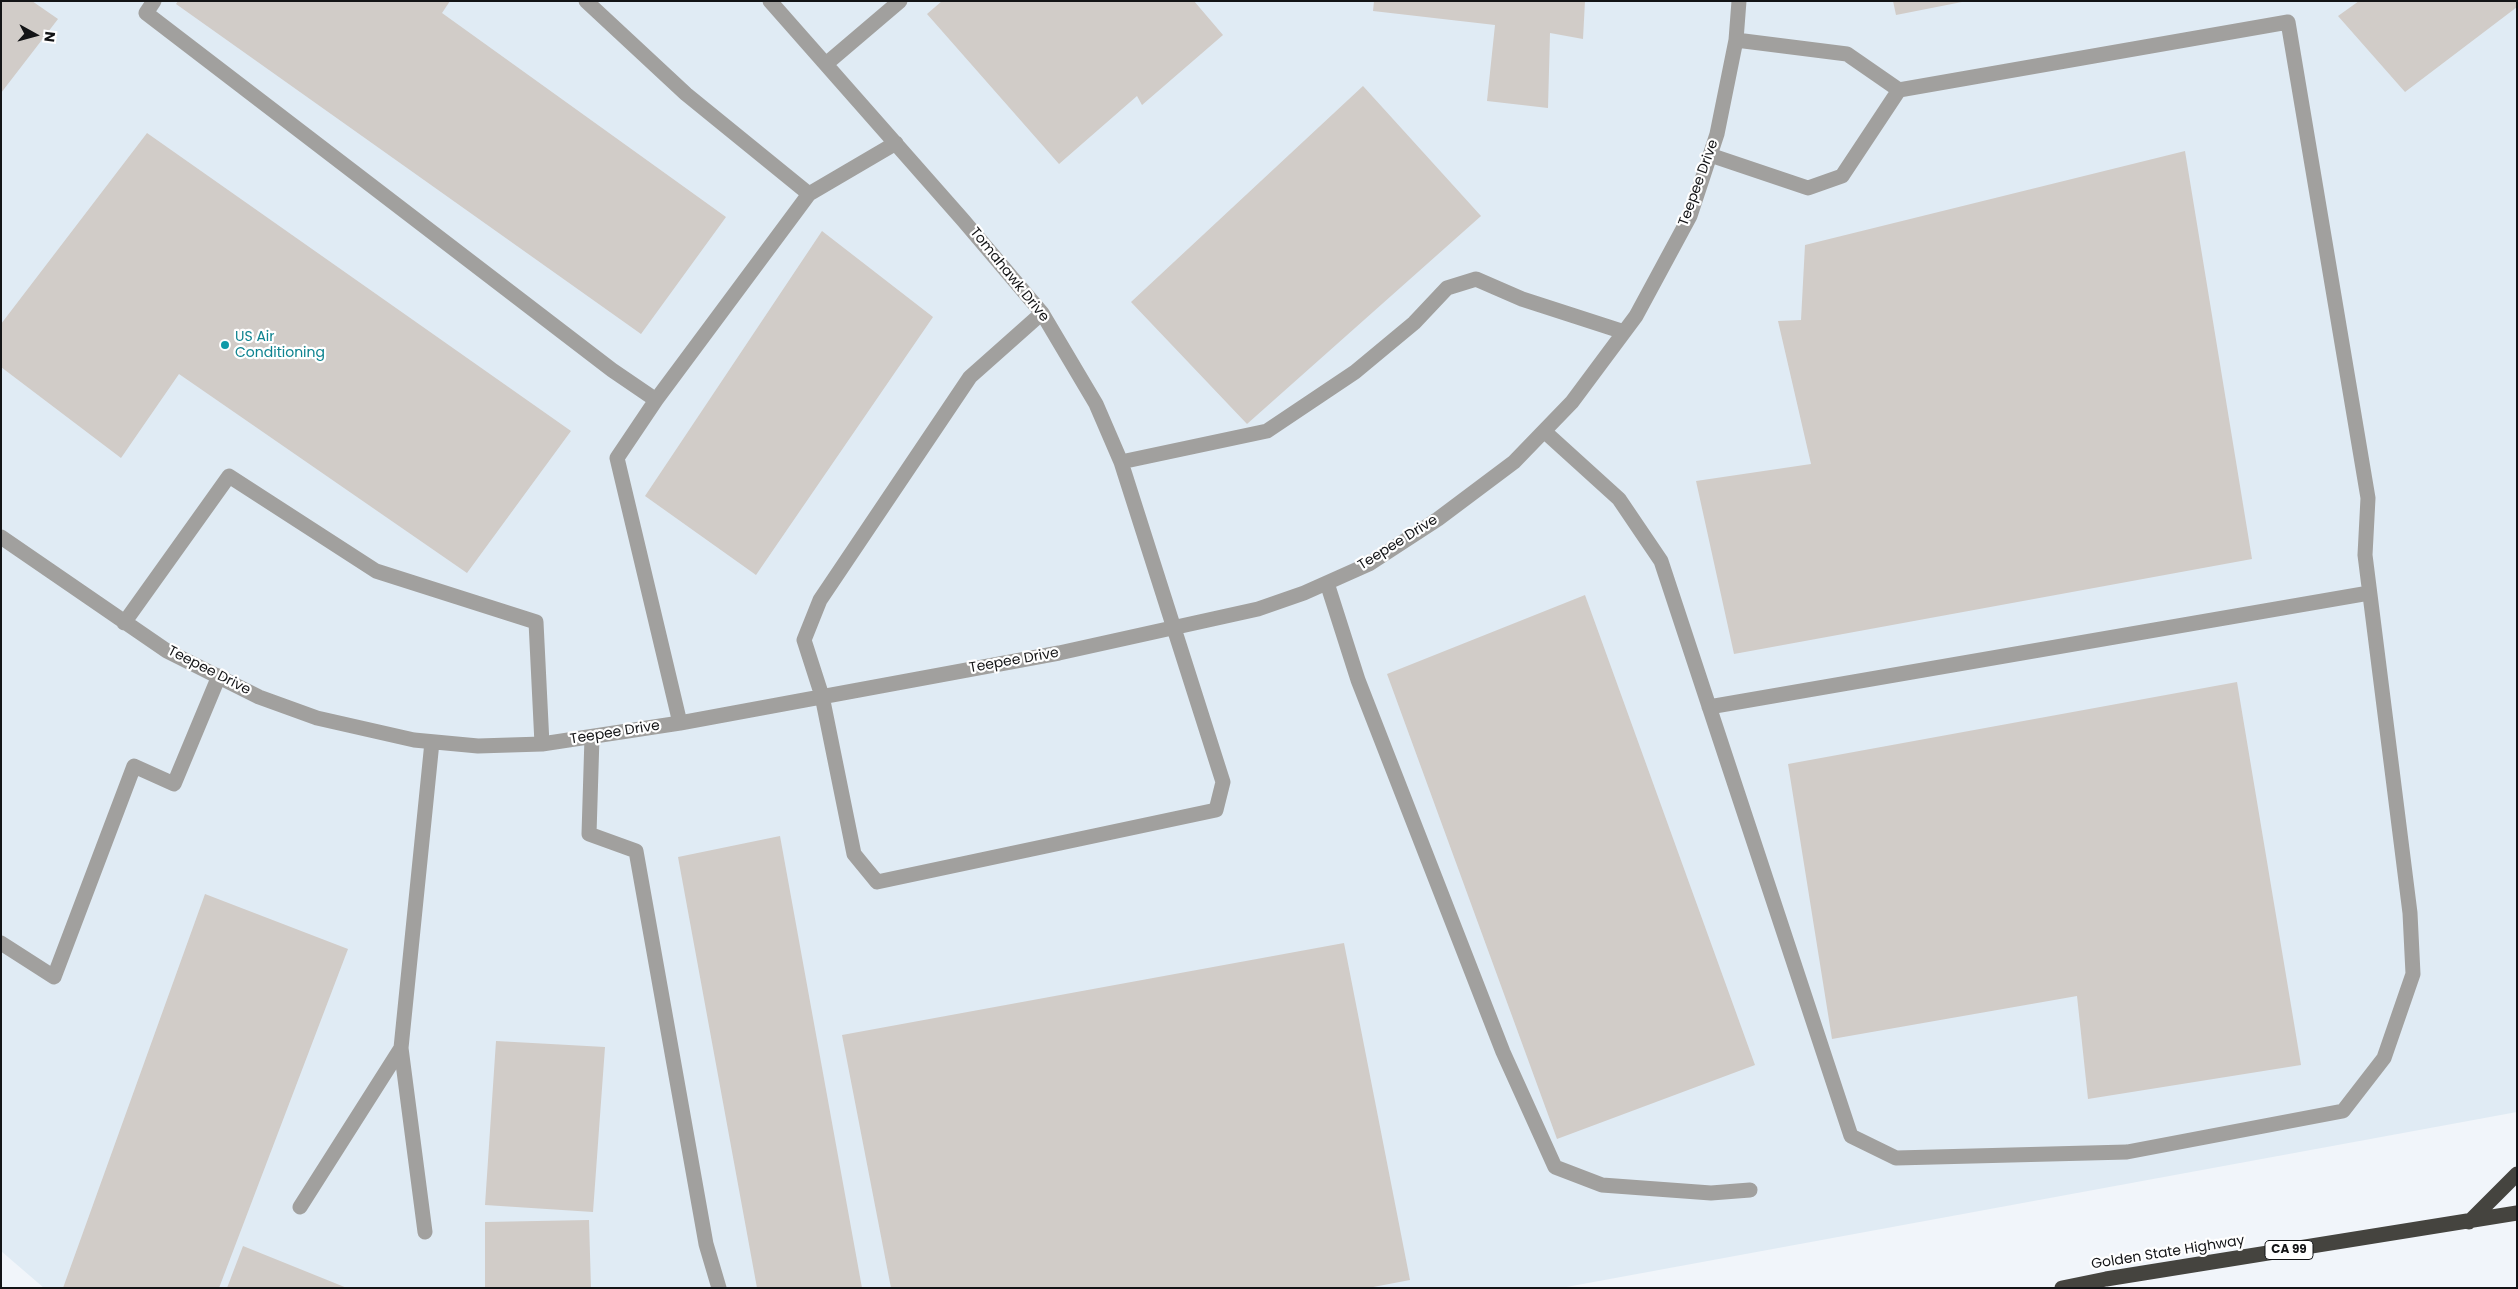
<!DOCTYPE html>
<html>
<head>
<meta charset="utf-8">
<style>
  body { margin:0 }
  #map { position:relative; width:2518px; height:1289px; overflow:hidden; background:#f1f5fa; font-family:Poppins,sans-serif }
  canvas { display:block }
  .frame { position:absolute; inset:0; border:2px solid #131416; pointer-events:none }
  .north { position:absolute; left:10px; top:10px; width:50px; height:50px; -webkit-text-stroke:4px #fff; paint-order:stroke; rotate:97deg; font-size:14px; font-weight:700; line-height:20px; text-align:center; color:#131416 }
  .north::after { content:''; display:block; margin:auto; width:18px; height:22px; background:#131416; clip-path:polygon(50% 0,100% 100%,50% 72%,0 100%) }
</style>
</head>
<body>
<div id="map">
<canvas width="2518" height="1289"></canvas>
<div class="frame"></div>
<div class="north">N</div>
</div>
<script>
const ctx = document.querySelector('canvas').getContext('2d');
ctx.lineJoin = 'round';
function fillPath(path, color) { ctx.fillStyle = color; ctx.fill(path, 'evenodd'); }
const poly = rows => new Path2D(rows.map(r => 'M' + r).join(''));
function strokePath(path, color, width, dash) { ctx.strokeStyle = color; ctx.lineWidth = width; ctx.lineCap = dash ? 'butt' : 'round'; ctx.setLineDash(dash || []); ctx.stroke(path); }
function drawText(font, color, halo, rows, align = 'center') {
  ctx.font = font + ' Poppins,sans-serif'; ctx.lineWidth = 4.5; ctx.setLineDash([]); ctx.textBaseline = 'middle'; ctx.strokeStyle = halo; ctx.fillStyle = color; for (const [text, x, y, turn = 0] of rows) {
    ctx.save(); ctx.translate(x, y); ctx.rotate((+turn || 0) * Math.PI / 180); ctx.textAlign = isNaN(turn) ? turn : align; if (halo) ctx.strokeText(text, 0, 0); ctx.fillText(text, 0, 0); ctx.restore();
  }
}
fillPath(poly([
  [1,1,2517,1,2517,1112,1561,1288,44,1288,1,1251]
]), '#e0ebf4');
fillPath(poly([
  [1,1,32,1,58,19,1,93],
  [178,1,450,1,442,13,726,217,641,334,176,4],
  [942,1,1194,1,1223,35,1142,105,1137,96,1059,164,927,14],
  [1374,1,1585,1,1583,39,1550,33,1548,108,1487,101,1495,25,1373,11],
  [1893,1,1962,1,1962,2,1896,15],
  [2359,1,2517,1,2517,7,2405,92,2338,16],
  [1363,86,1481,216,1247,424,1131,302],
  [147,133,571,431,467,573,179,374,121,458,1,367,1,324],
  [2185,151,2252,559,1734,654,1696,481,1811,464,1778,321,1801,320,1805,245],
  [822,231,933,317,756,575,645,496],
  [1585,595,1755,1065,1557,1139,1387,674],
  [2237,682,2301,1065,2088,1099,2077,996,1832,1039,1788,764],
  [780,836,862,1288,757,1288,678,857],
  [205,894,348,949,219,1288,63,1288],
  [1344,943,1410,1280,1368,1288,891,1288,842,1035],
  [496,1041,605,1047,593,1212,485,1205],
  [589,1220,591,1288,485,1288,485,1222],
  [243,1246,347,1288,227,1288]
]), '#d1ccc8');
strokePath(poly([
  [154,1,146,13,612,370,656,400],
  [586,1,686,94,809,194],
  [770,1,963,220,1042,313,1096,404,1121,462,1223,782,1216,810,877,882,854,854,822,696,804,640,820,600,970,377,1042,313],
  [826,64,900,1],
  [1710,155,1808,188,1842,176,1899,90],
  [1544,431,1619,499,1661,561,1851,1136,1896,1158,2127,1152,2343,1111,2384,1058,2413,974,2410,913,2365,555,2368,498,2288,22,1899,90,1847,54,1736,40],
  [1121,462,1267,431,1355,372,1414,323,1447,288,1476,279,1522,299,1624,332],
  [1,537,167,651,259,697,317,718,414,740,478,746,542,744,680,723,1059,653,1258,609,1304,593,1369,564,1438,519,1514,462,1572,402,1636,316,1690,216,1717,134,1736,40,1739,1],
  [1327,583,1358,680,1503,1052,1555,1167,1602,1185,1711,1193,1750,1190],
  [124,623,229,476,376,571,536,622,542,744],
  [1709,707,2369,593],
  [680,723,617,458,656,400,809,194,896,143],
  [592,737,589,834,636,851,706,1244,719,1288],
  [1,943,54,977,134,766,174,784,219,676],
  [300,1207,401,1048],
  [425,1232,401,1048,432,742]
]), '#a1a09e', 15);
strokePath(poly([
  [2469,1222,2517,1174],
  [2062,1288,2106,1279,2517,1213]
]), '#45443f', 15);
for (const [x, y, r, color] of [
  [225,345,5,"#0f9aa8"]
]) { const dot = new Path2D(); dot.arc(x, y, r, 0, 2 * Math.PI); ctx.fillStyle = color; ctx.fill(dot); strokePath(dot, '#fff', 2); }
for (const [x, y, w] of [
  [2289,1250,48]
]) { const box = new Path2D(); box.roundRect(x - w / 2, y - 9.5, w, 19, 4); ctx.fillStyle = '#fff'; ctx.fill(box); strokePath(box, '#131416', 1); }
drawText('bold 12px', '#131416', null, [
  ["CA 99",2289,1250]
]);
drawText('14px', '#131416', '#fff', [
  ["Teepee Drive",1699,183,-70],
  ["Tomahawk Drive",1009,275,51],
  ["Teepee Drive",1398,543,-32],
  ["Teepee Drive",1014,661,-10],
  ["Teepee Drive",209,671,27],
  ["Teepee Drive",615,733,-9],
  ["Golden State Highway",2168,1253,-9]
]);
drawText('14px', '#0d838f', '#fff', [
  ["US Air",235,337],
  ["Conditioning",235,353]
], 'left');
</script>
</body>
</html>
